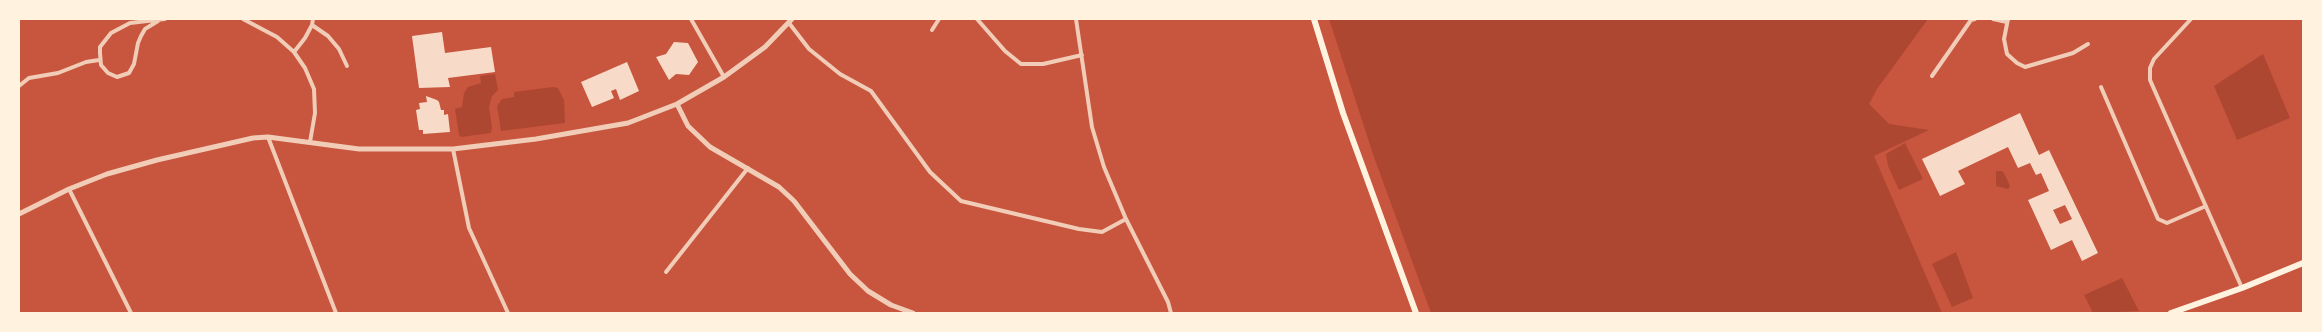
<!DOCTYPE html>
<html>
<head>
<meta charset="utf-8">
<style>
  body { margin:0 }
  #map { position:relative; width:2322px; height:332px; overflow:hidden; background:#c8553d; font-family:"DM Sans",sans-serif }
  canvas { display:block }
  .frame { position:absolute; inset:0; border:20px solid #fff3e0; pointer-events:none }
</style>
</head>
<body>
<div id="map">
<canvas width="2322" height="332"></canvas>
<div class="frame"></div>
</div>
<script>
const ctx = document.querySelector('canvas').getContext('2d');
ctx.lineJoin = 'round';
function fillPath(path, color) { ctx.fillStyle = color; ctx.fill(path, 'evenodd'); }
const poly = rows => new Path2D(rows.map(r => 'M' + r).join(''));
function strokePath(path, color, width, dash) { ctx.strokeStyle = color; ctx.lineWidth = width; ctx.lineCap = dash ? 'butt' : 'round'; ctx.setLineDash(dash || []); ctx.stroke(path); }
fillPath(poly([
  [1329,19,1928,19,1877,89,1869,104,1889,124,1929,130,1874,156,1942,313,1431,313,1374,157],
  [2263,54,2290,118,2237,140,2214,86],
  [495,74,498,90,492,96,489,107,492,127,491,133,461,137,459,135,455,109,462,107,464,93,468,87,481,83,480,76],
  [553,87,558,88,564,100,565,123,501,131,497,106,502,99,514,97,514,92],
  [1905,143,1923,179,1899,190,1888,166,1886,154],
  [1996,171,2002,171,2004,173,2010,186,2008,189,1996,186],
  [1956,252,1973,298,1952,307,1932,264],
  [2122,278,2139,311,2093,313,2084,295]
]), '#ae4732');
fillPath(poly([
  [442,32,445,53,491,47,495,72,448,78,450,87,419,88,412,36],
  [674,42,688,43,698,62,689,75,676,74,669,80,656,57,666,54],
  [627,62,639,91,620,100,616,89,611,91,614,98,592,107,581,82],
  [426,96,437,100,439,102,441,110,444,110,444,115,448,114,450,132,423,134,423,130,419,130,416,110,420,109,419,103,427,102],
  [2020,113,2039,155,2049,150,2098,253,2082,261,2072,240,2051,250,2028,200,2049,191,2041,173,2036,175,2030,163,2018,168,2008,147,1958,171,1965,184,1940,196,1922,159],
  [2065,205,2072,219,2060,224,2053,210]
]), '#f7dbc8');
strokePath(poly([
  [243,19,277,37,294,52,305,68,314,89,315,113,310,142],
  [691,19,724,77],
  [977,19,1005,51,1021,64,1043,64,1082,55],
  [1076,19,1092,127,1104,167,1126,219,1168,302,1171,313],
  [1993,19,2007,22],
  [2008,19,2004,39,2007,54,2017,63,2025,67,2073,53,2088,44],
  [2191,19,2154,59,2150,68,2150,80,2242,288],
  [158,21,145,29,141,36,138,43,134,64,129,73,117,77,108,73,101,65,100,53,100,47,111,33,130,23,165,19],
  [789,23,809,49,840,74,871,91,930,172,961,201,1079,229,1102,232,1126,219],
  [312,25,328,36,339,49,347,66],
  [932,30,939,19],
  [294,52,305,38,312,25,313,19],
  [1932,76,1971,20,1975,19],
  [19,86,29,78,58,73,86,62,99,60],
  [2101,87,2158,219,2167,223,2206,206],
  [268,137,336,313],
  [453,149,469,228,508,313],
  [69,189,131,313],
  [666,272,748,168]
]), '#f1ccb7', 4);
strokePath(poly([
  [677,104,688,126,710,147,779,187,794,201,850,274,868,291,891,305,913,313],
  [19,214,69,189,107,174,157,160,253,138,268,137,359,149,453,149,536,139,628,123,677,104,724,77,765,47,792,19]
]), '#f1ccb7', 5);
strokePath(poly([
  [1314,19,1343,113,1416,313],
  [2171,313,2242,288,2303,263]
]), '#fff3e0', 6);
</script>
</body>
</html>
